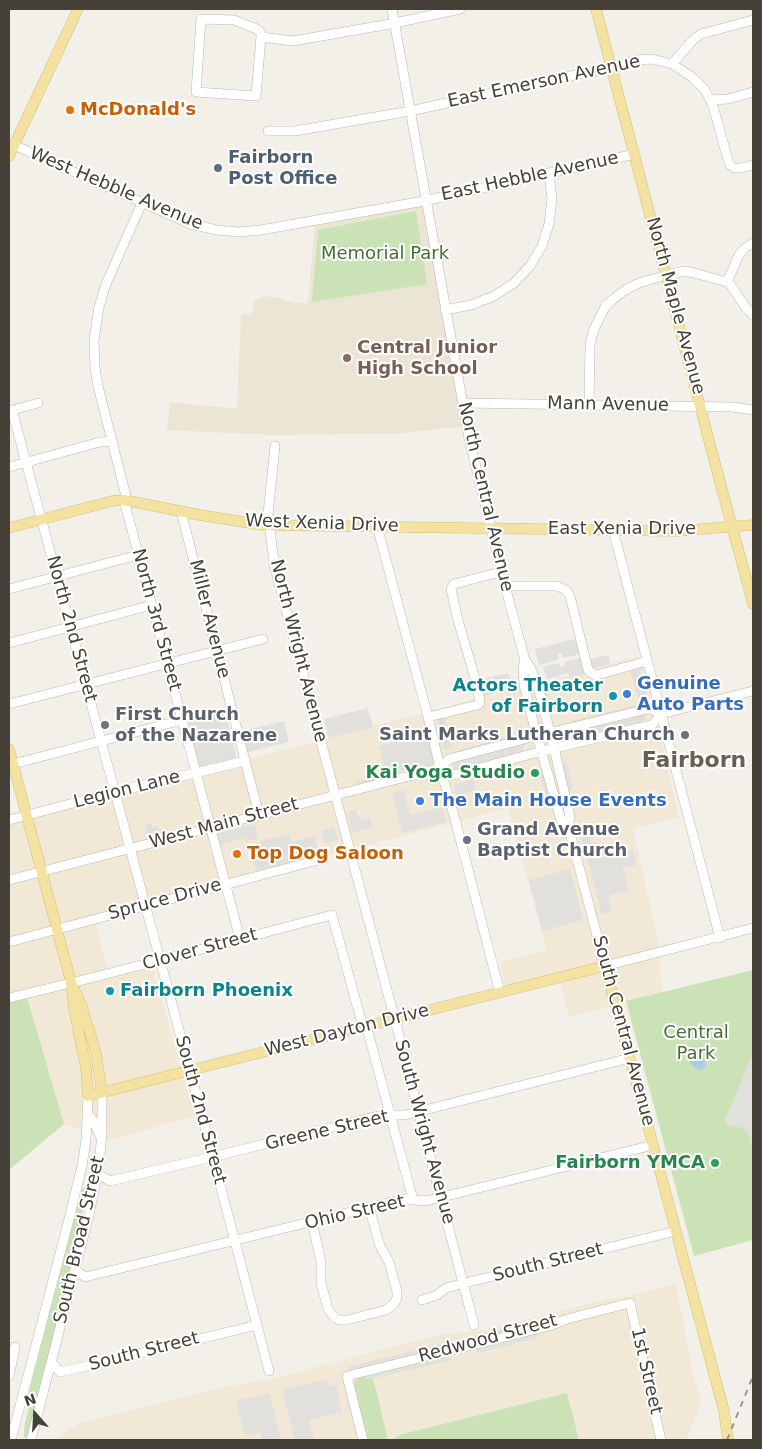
<!DOCTYPE html>
<html>
<head>
<meta charset="utf-8">
<style>
  body { margin:0 }
  #map { position:relative; width:762px; height:1449px; overflow:hidden; background:#f2f0e9; font-family:"DejaVu Sans",sans-serif }
  canvas { display:block }
  .frame { position:absolute; inset:0; border:10px solid #454138; pointer-events:none }
  .north { position:absolute; left:10px; top:1389px; width:50px; height:50px; -webkit-text-stroke:4px #fff; paint-order:stroke; rotate:341deg; font-size:14px; font-weight:700; line-height:20px; text-align:center; color:#454138 }
  .north::after { content:''; display:block; margin:auto; width:18px; height:22px; background:#454138; clip-path:polygon(50% 0,100% 100%,50% 72%,0 100%) }
</style>
</head>
<body>
<div id="map">
<canvas width="762" height="1449"></canvas>
<div class="frame"></div>
<div class="north">N</div>
</div>
<script>
const ctx = document.querySelector('canvas').getContext('2d');
ctx.lineJoin = 'round';
function fillPath(path, color) { ctx.fillStyle = color; ctx.fill(path, 'evenodd'); }
const poly = rows => new Path2D(rows.map(r => 'M' + r).join(''));
function strokePath(path, color, width, dash) { ctx.strokeStyle = color; ctx.lineWidth = width; ctx.lineCap = dash ? 'butt' : 'round'; ctx.setLineDash(dash || []); ctx.stroke(path); }
function drawText(font, color, halo, rows, align = 'center') {
  ctx.font = font + ' "DejaVu Sans",sans-serif'; ctx.lineWidth = 4; ctx.setLineDash([]); ctx.textBaseline = 'middle'; ctx.strokeStyle = halo; ctx.fillStyle = color; for (const [text, x, y, turn = 0] of rows) {
    ctx.save(); ctx.translate(x, y); ctx.rotate((+turn || 0) * Math.PI / 180); ctx.textAlign = isNaN(turn) ? turn : align; if (halo) ctx.strokeText(text, 0, 0); ctx.fillText(text, 0, 0); ctx.restore();
  }
}
fillPath(poly([
  [641,656,679,817,633,829,659,945,662,992,569,1017,560,982,508,994,500,962,547,950,508,808,94,917,109,978,153,967,195,1116,110,1140,64,1124,27,997,9,1001,9,822],
  [676,1284,694,1379,702,1401,686,1440,54,1440,54,1438,80,1423,225,1387,274,1378,444,1334,484,1330,611,1298,612,1299]
]), '#f2e8d6');
fillPath(poly([
  [426,200,466,426,393,434,272,435,167,430,170,402,237,409,241,314,251,315,254,302,264,296,279,298,294,303,308,303,315,221]
]), '#eae5d4');
fillPath(poly([
  [416,211,427,284,312,302,318,230],
  [753,970,753,1240,694,1256,626,1001],
  [27,997,64,1124,9,1170,9,1001],
  [89,1183,80,1221,79,1237,28,1438,24,1437,24,1428,29,1407,29,1392,82,1189],
  [365,1375,366,1380,373,1378,388,1440,366,1440,353,1387,356,1380,361,1376],
  [567,1393,579,1440,392,1440,399,1435]
]), '#cbe2b6');
fillPath(poly([
  [578,638,584,661,608,655,610,664,587,670,588,672,585,674,570,679,568,673,547,679,543,667,558,663,560,666,562,667,564,666,564,662,581,658,580,654,563,658,561,653,558,654,558,660,539,665,535,649],
  [639,666,648,699,639,702,630,669],
  [508,673,511,679,515,678,514,688,482,697,477,680],
  [545,681,553,712,549,717,541,685],
  [638,705,639,707,572,724,572,721],
  [368,708,373,727,329,738,324,719],
  [225,711,237,760,199,769,185,721],
  [647,713,644,717,649,722,567,744,571,736,570,731],
  [444,716,452,747,444,750,436,718],
  [284,721,289,742,248,752,243,731],
  [428,734,434,758,433,763,431,765,427,767,424,765,392,774,392,775,356,785,355,782,386,775,379,746],
  [516,735,517,738,457,753,456,751],
  [526,742,523,748,523,754,454,771,452,760],
  [566,761,573,786,569,793,562,765],
  [543,766,551,799,548,804,539,771],
  [473,779,476,790,456,795,454,784],
  [404,790,410,815,443,807,447,822,402,833,392,793],
  [356,810,360,820,370,818,373,827,353,833,347,812],
  [151,822,152,827,158,825,160,832,147,836,145,825],
  [255,824,258,838,246,841,244,838,223,844,223,847,219,848,215,834],
  [334,827,338,840,325,844,321,831],
  [589,832,596,859,633,850,637,865,623,868,629,890,608,896,612,912,602,914,580,834],
  [289,834,291,842,315,836,319,854,257,871,251,849,262,847,260,841],
  [570,869,583,920,542,931,529,880],
  [753,1054,753,1150,747,1131,743,1128,727,1125,725,1119],
  [533,1321,537,1338,478,1353,473,1336],
  [453,1341,455,1349,449,1350,451,1360,366,1380,364,1371,350,1375,348,1367],
  [327,1379,328,1387,336,1385,342,1412,309,1420,314,1440,295,1440,282,1390],
  [269,1393,281,1440,262,1440,260,1432,245,1436,236,1401]
]), '#e1e0dd');
fillPath(poly([
  [697,1054,702,1056,706,1064,703,1069,698,1070,690,1063,692,1057]
]), '#accbe8');
const minor = poly([
  [392,9,469,438,505,586,525,660,530,667,537,683,554,748,570,817,568,825,605,966,753,928],
  [261,37,256,96,196,92,201,19,234,20,257,29,261,33,261,37,293,41,390,24,460,9],
  [672,64,692,77,705,90,713,106,728,160,730,165,734,168,741,168,753,165],
  [710,100,728,99,753,92],
  [268,131,295,131,410,111,612,67,636,60,652,59,672,64,693,40,701,34,753,20],
  [14,145,190,224,217,230,239,232,261,230,424,201,635,154],
  [727,282,739,255,745,248,753,243],
  [445,310,471,305,494,296,514,283,530,266,542,246,549,224,552,199,549,173],
  [462,403,733,407,753,410],
  [589,405,590,345,594,329,605,307,611,301,625,290,639,283,666,275,685,271,694,273,727,282,730,284,746,308,753,315],
  [12,410,197,1097,269,1371],
  [9,411,38,403],
  [275,446,268,514,272,547,275,568,405,1058,418,1111,474,1325],
  [9,467,100,442,112,441],
  [124,500,240,939],
  [127,500,98,386,95,368,94,340,99,307,106,284,142,203],
  [181,511,259,815],
  [377,526,428,717,440,768,455,819,500,993],
  [613,530,720,938],
  [505,586,557,586,566,590,570,596,588,670,594,675,597,675,647,661],
  [9,589,138,555],
  [9,643,152,605],
  [525,660,523,669,524,685,534,726,561,820,568,825],
  [9,704,263,639],
  [428,717,477,705,480,703,477,685,458,620,451,589,454,584,501,572],
  [9,765,182,720],
  [440,768,454,775,542,751,652,725,661,714,753,691],
  [9,820,115,792,245,761],
  [9,880,440,768,449,759,528,738,647,709,651,709,661,714],
  [9,942,322,859],
  [9,998,95,977,332,915,363,1027,368,1032,413,1200],
  [87,1113,93,1120,100,1136],
  [97,1174,110,1181,212,1157,382,1115,405,1115,630,1058],
  [312,1222,321,1262,321,1283,328,1309,335,1318,339,1320,347,1320,386,1310,393,1305,397,1298,397,1291,389,1262,380,1246,369,1207],
  [75,1269,85,1277,404,1199,426,1201,653,1145],
  [422,1300,437,1295,446,1288,461,1284,676,1231],
  [51,1362,60,1372,130,1356,257,1325],
  [9,1376,15,1347],
  [11,1440,68,1223,82,1166,86,1141,88,1096],
  [31,1440,89,1215,99,1166,102,1133,102,1092],
  [363,1440,347,1376,549,1326,567,1319,630,1303,661,1440]
]);
const major = poly([
  [596,9,716,467,753,604],
  [9,156,78,9],
  [9,528,112,501,124,500,200,515,262,525,677,531,753,525],
  [9,749,71,982,82,1007,96,1053,102,1092],
  [71,982,74,1009,86,1068,88,1096,605,966,724,1411,728,1440]
]);
strokePath(minor, '#bdb8ac', 10);
strokePath(major, '#d6c073', 11);
strokePath(minor, '#fff', 9);
strokePath(major, '#f3e2a1', 10);
strokePath(poly([
  [727,1440,753,1376]
]), '#969696', 2, [6, 6]);
for (const [x, y, r, color] of [
  [70,110,5,"#e8710a"],
  [218,168,5,"#5c6f8a"],
  [347,358,5,"#8d6e63"],
  [627,694,5,"#3f7fe0"],
  [613,696,5,"#0f9aa8"],
  [105,725,5,"#6b7280"],
  [685,735,5,"#6b7280"],
  [535,773,5,"#2e9e5b"],
  [420,801,5,"#3f7fe0"],
  [467,840,5,"#6b7280"],
  [237,854,5,"#e8710a"],
  [110,991,5,"#0f9aa8"],
  [715,1163,5,"#2e9e5b"]
]) { const dot = new Path2D(); dot.arc(x, y, r, 0, 2 * Math.PI); ctx.fillStyle = color; ctx.fill(dot); strokePath(dot, '#fff', 2); }
drawText('18px', '#454138', '#fff', [
  ["East Emerson Avenue",544,82,-12],
  ["East Hebble Avenue",530,177,-12],
  ["West Hebble Avenue",116,189,23],
  ["North Maple Avenue",675,306,75],
  ["Mann Avenue",608,405,1],
  ["North Central Avenue",485,497,77],
  ["West Xenia Drive",322,524,2],
  ["East Xenia Drive",622,529],
  ["Miller Avenue",209,619,76],
  ["North 3rd Street",156,620,75],
  ["North 2nd Street",71,629,75],
  ["North Wright Avenue",298,651,76],
  ["Legion Lane",127,790,-14],
  ["West Main Street",224,824,-15],
  ["Spruce Drive",165,900,-15],
  ["Clover Street",200,950,-15],
  ["West Dayton Drive",347,1031,-14],
  ["South Central Avenue",623,1031,75],
  ["South 2nd Street",200,1110,75],
  ["Greene Street",327,1131,-13],
  ["South Wright Avenue",424,1132,75],
  ["Ohio Street",355,1213,-13],
  ["South Broad Street",80,1240,-77],
  ["South Street",548,1263,-14],
  ["Redwood Street",488,1339,-15],
  ["South Street",144,1352,-14],
  ["1st Street",646,1371,77]
]);
drawText('bold 18px', '#c56008', '#fff', [
  ["McDonald's",80,110],
  ["Top Dog Saloon",247,854]
], 'left');
drawText('bold 18px', '#4e5e75', '#fff', [
  ["Fairborn",228,158],
  ["Post Office",228,179]
], 'left');
drawText('18px', '#447032', '#fff', [
  ["Memorial Park",385,254],
  ["Central",696,1033],
  ["Park",696,1054]
]);
drawText('bold 18px', '#785e54', '#fff', [
  ["Central Junior",357,348],
  ["High School",357,369]
], 'left');
drawText('bold 18px', '#366cbe', '#fff', [
  ["Genuine",637,684],
  ["Auto Parts",637,705],
  ["The Main House Events",430,801]
], 'left');
drawText('bold 18px', '#0d838f', '#fff', [
  ["Actors Theater",603,686],
  ["of Fairborn",603,707],
  ["Fairborn Phoenix",120,991,"left"]
], 'right');
drawText('bold 18px', '#5b616d', '#fff', [
  ["First Church",115,715],
  ["of the Nazarene",115,736],
  ["Saint Marks Lutheran Church",675,735,"right"],
  ["Grand Avenue",477,830],
  ["Baptist Church",477,851]
], 'left');
drawText('bold 18px', '#27864d', '#fff', [
  ["Kai Yoga Studio",525,773],
  ["Fairborn YMCA",705,1163]
], 'right');
drawText('bold 22px', '#675f50', '#fff', [
  ["Fairborn",694,761]
]);
</script>
</body>
</html>
